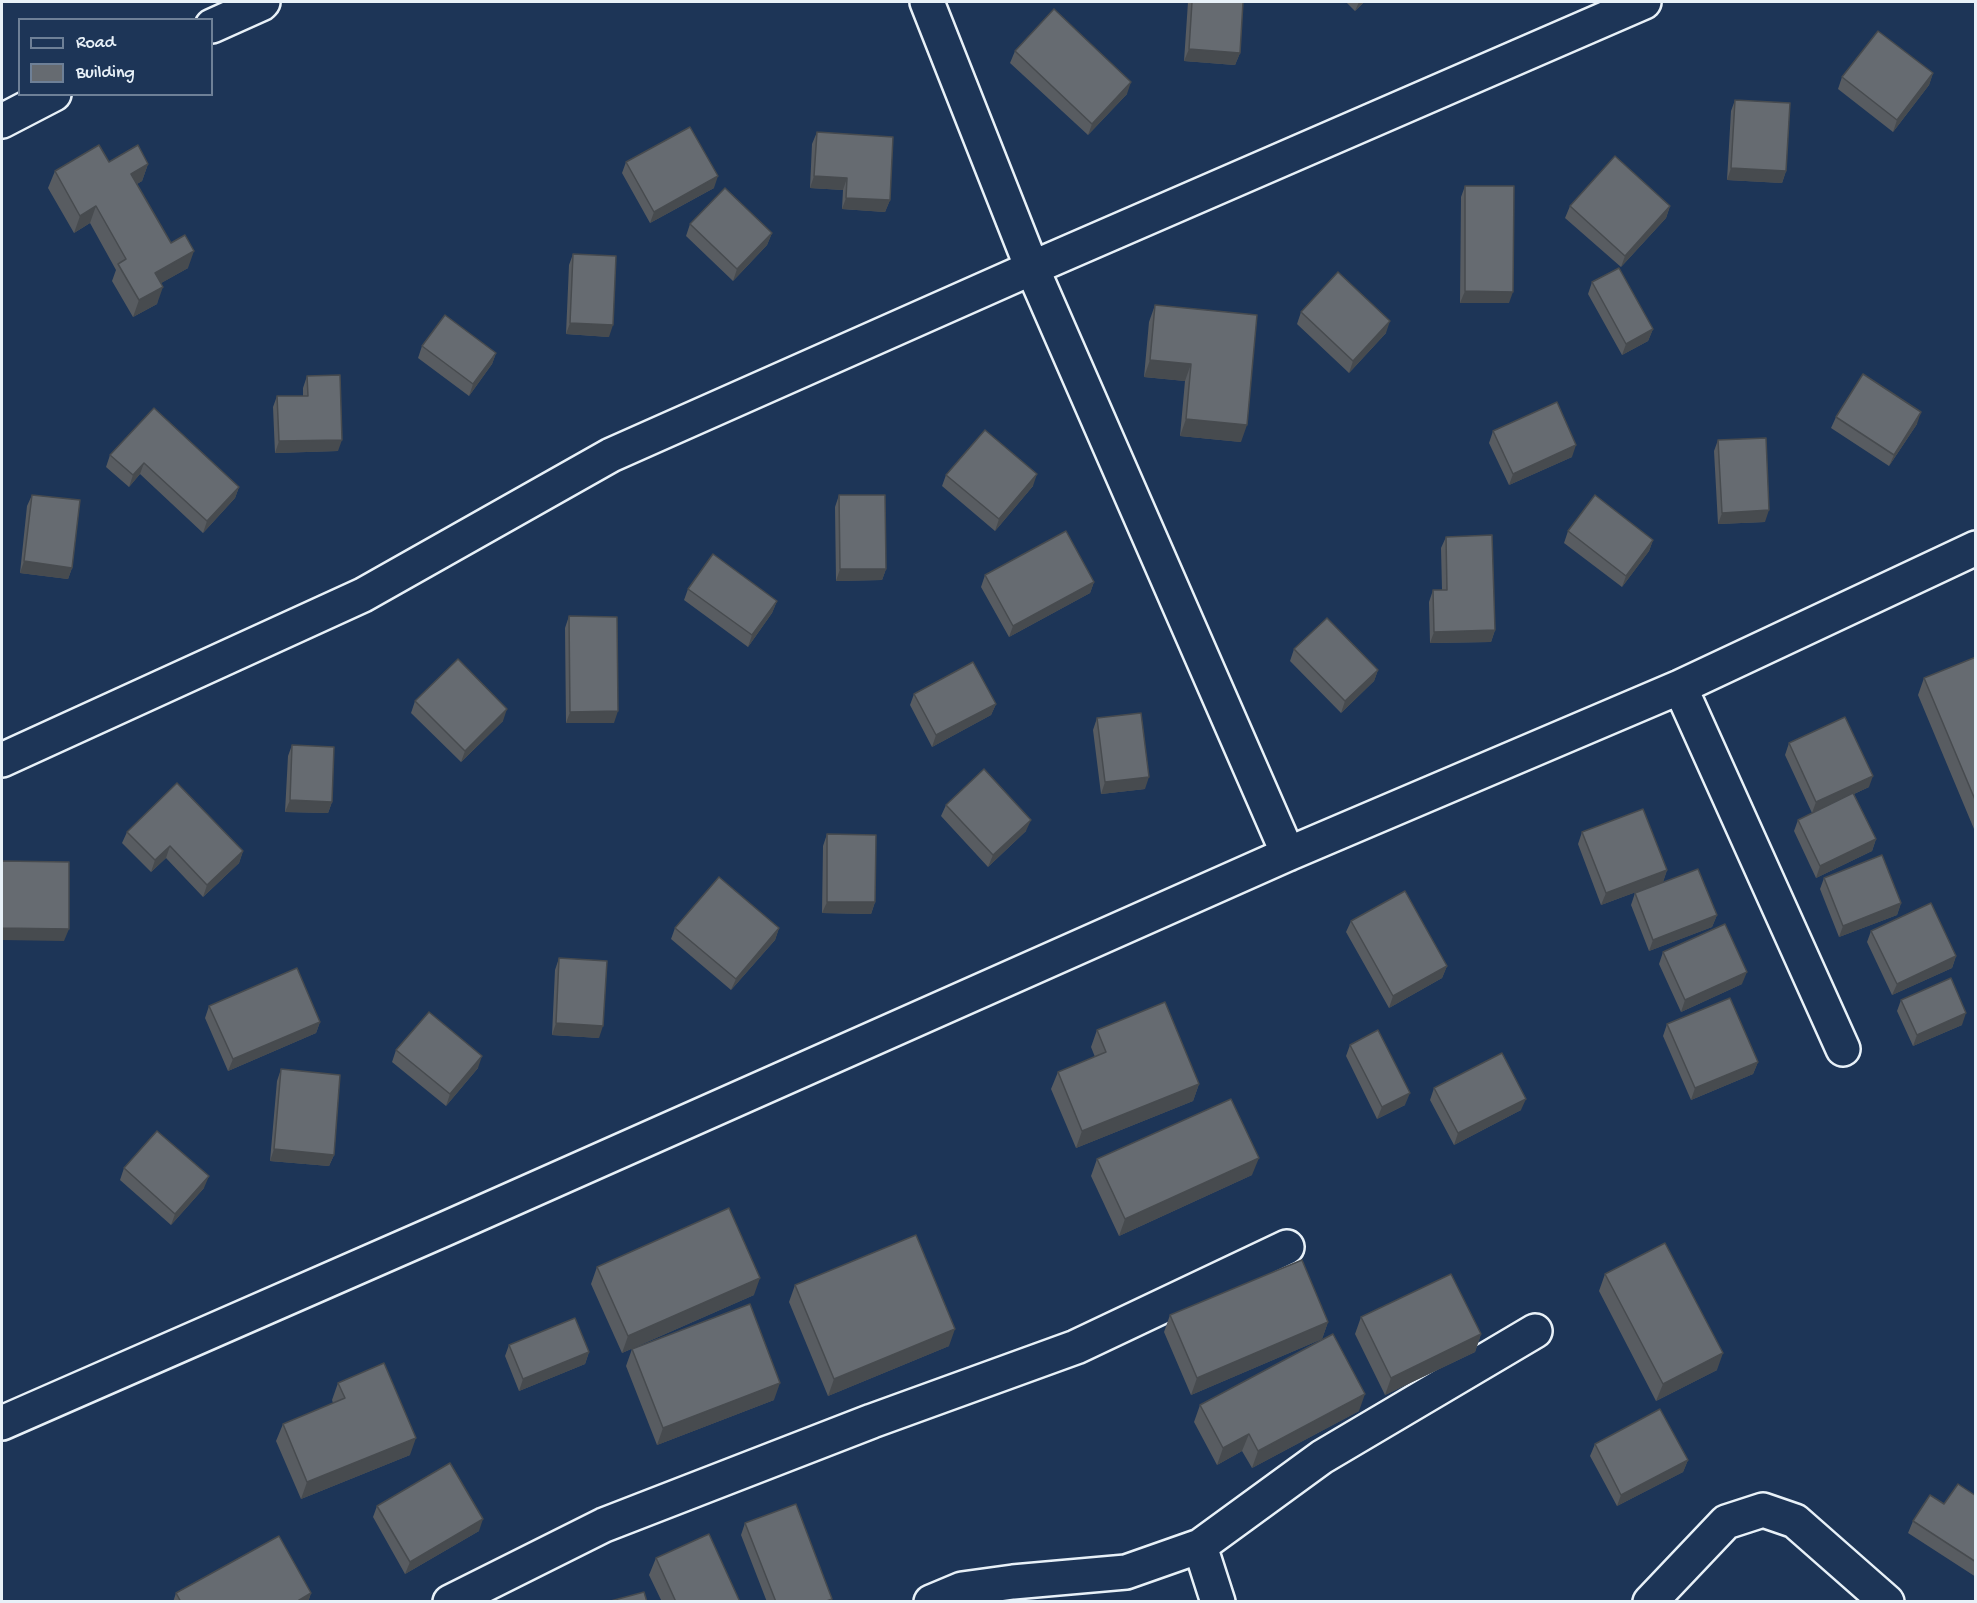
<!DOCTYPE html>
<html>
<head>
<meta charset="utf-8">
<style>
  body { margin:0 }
  #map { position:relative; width:1977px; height:1603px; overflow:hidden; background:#1d3557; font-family:"Gochi Hand",sans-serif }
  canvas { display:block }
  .frame { position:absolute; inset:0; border:3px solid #e8f1f8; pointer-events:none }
  .legend { position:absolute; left:18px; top:18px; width:195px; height:78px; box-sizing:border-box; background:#1d3557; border:2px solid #6e8097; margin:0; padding:8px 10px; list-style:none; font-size:18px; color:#e8f1f8 }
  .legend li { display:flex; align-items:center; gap:12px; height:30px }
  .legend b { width:30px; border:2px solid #6e8097 }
</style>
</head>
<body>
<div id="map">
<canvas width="1977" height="1603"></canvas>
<div class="frame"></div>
<ul class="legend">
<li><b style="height:8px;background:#1d3557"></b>Road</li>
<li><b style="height:16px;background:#666b71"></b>Building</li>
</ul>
</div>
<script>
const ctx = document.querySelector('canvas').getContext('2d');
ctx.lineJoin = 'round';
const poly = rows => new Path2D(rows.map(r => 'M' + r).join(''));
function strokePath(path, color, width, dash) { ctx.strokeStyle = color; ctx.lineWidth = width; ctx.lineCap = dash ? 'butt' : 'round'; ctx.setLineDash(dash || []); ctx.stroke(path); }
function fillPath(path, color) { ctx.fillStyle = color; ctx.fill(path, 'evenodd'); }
const street = poly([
  [927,2,1032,268,1288,854],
  [212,26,261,4,263,2],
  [2,121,54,94],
  [1680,687,1843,1049],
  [2,760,363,595,611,455,1032,268,1644,2],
  [2,1423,447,1228,1288,854,1680,687,1976,548],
  [1200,1546,1218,1602],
  [450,1602,604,1525,872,1421,1076,1347,1287,1247],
  [931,1602,962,1589,1013,1582,1126,1572,1200,1546,1322,1457,1535,1331],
  [1650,1602,1726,1522,1763,1510,1795,1521,1887,1602]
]);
strokePath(street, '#e8f1f8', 38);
strokePath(street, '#1d3557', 33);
fillPath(poly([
  [1188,2,1243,2,1240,53,1235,65,1184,61],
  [1346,2,1364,2,1355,11],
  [1015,51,1127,94,1088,135,1010,63],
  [1933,73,1929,85,1893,132,1838,89,1842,77],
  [1735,100,1786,171,1782,183,1727,180,1731,111],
  [817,132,890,200,885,212,842,209,843,190,810,188,812,144],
  [109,162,148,164,142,181,137,184,171,243,188,268,161,283,157,304,133,317,112,281,116,270,90,223,74,233,48,188,55,171],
  [626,162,714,188,650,223,622,173],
  [1465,186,1509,303,1460,303,1461,197],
  [1570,206,1670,206,1666,218,1621,267,1565,218],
  [690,224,772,233,767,245,733,281,686,236],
  [573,254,609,337,566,334,569,265],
  [1592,282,1653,329,1648,341,1622,355,1588,294],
  [1155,305,1241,442,1180,436,1185,381,1144,377,1149,322],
  [1301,312,1386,333,1349,373,1297,324],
  [422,346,496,353,492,364,469,396,418,358],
  [307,376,338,451,275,453,273,407,277,396,303,396,303,388],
  [1836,417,1917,424,1889,466,1831,428],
  [1493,431,1572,457,1509,485,1489,443],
  [1718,440,1765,522,1718,524,1714,451],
  [110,455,239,487,235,498,203,533,140,474,129,487,106,467],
  [946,475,1033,486,995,531,942,486],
  [32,495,72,568,68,579,20,573,27,506],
  [839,495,886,569,882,580,836,581,835,507],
  [1568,531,1653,540,1649,551,1622,587,1564,543],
  [1446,537,1495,630,1491,642,1430,643,1429,602,1433,590,1442,590,1441,548],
  [985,575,1094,582,1090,593,1009,637,981,587],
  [688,589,777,601,772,613,748,647,684,600],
  [569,616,614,723,566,723,565,628],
  [1294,649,1378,670,1374,681,1341,713,1290,661],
  [1976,657,1976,828,1974,829,1918,695,1924,678],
  [914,694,996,704,991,715,932,747,910,705],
  [415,701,503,721,461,762,411,713],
  [1097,718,1145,789,1101,794,1093,730],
  [1789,743,1869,787,1854,794,1876,839,1872,851,1816,878,1794,831,1798,820,1812,813,1785,755],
  [292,745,332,802,328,813,285,812,288,756],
  [946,805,1026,831,988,867,941,816],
  [127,832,243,851,239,863,203,897,166,858,151,872,122,843],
  [1582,832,1667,870,1663,882,1601,905,1578,844],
  [827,834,875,902,871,914,822,913,823,846],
  [1824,878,1901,903,1897,915,1839,937,1820,889],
  [1635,893,1717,915,1712,927,1649,951,1631,905],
  [1351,921,1447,966,1442,978,1389,1008,1346,932],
  [675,928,779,928,775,940,731,990,671,939],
  [1871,931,1956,956,1952,968,1892,995,1867,942],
  [1663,952,1742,984,1681,1012,1659,964],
  [559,958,599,1038,552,1035,555,970],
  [1901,1000,1962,1025,1913,1046,1897,1011],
  [209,1006,320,1022,316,1033,228,1071,205,1018],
  [1667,1024,1758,1062,1753,1074,1691,1100,1663,1036],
  [1097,1030,1199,1084,1193,1101,1076,1148,1051,1089,1058,1072,1095,1057,1091,1047],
  [1350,1045,1405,1105,1377,1119,1346,1056],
  [396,1050,478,1068,446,1106,392,1062],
  [281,1069,334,1155,329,1166,270,1161,277,1081],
  [1434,1088,1521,1110,1454,1145,1430,1100],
  [1097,1159,1252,1175,1119,1236,1091,1176],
  [124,1168,204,1188,171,1225,120,1180],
  [597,1267,754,1295,622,1353,591,1284],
  [1605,1274,1717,1370,1656,1401,1599,1291],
  [795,1285,949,1346,828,1396,789,1302],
  [1170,1315,1328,1322,1322,1339,1191,1395,1164,1332],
  [1361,1317,1481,1334,1475,1352,1385,1395,1355,1334],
  [509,1345,589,1352,585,1364,519,1391,505,1356],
  [632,1349,774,1400,657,1445,626,1366],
  [338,1383,410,1455,301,1499,276,1441,283,1424,333,1403,332,1400],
  [1200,1405,1359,1411,1252,1468,1242,1451,1217,1465,1194,1422],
  [1595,1444,1688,1460,1683,1472,1617,1506,1590,1456],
  [1976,1496,1976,1577,1908,1533,1913,1521,1944,1504],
  [377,1506,479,1531,405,1574,373,1517],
  [745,1523,831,1602,767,1602,741,1535],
  [656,1558,740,1602,662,1602,649,1575],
  [176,1593,311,1593,308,1602,173,1602]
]), '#585c61');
fillPath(poly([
  [1359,2,1364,2,1355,11],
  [1189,49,1240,53,1235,65,1184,61],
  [1933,73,1929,85,1893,132,1897,120],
  [1131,82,1127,94,1088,135,1092,124],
  [148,164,142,181,125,191,131,174],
  [1731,168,1786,171,1782,183,1727,180],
  [718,176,714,188,650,223,654,212],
  [814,176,847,178,843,190,810,188],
  [846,198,890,200,885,212,842,209],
  [96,206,90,223,74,233,80,216],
  [1670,206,1666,218,1621,267,1625,256],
  [772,233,767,245,733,281,737,269],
  [194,251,188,268,149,290,155,273],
  [163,287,157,304,133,317,139,300],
  [1465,291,1513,292,1509,303,1460,303],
  [1390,321,1386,333,1349,373,1353,361],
  [570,323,613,325,609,337,566,334],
  [1653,329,1648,341,1622,355,1626,344],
  [496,353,492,364,469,396,473,384],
  [1150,360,1191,364,1185,381,1144,377],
  [1921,412,1917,424,1889,466,1894,455],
  [1186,419,1247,425,1241,442,1180,436],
  [342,440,338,451,275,453,279,441],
  [1576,445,1572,457,1509,485,1513,474],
  [144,463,140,474,129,487,133,475],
  [1037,474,1033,486,995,531,999,519],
  [239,487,235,498,203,533,207,521],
  [1769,510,1765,522,1718,524,1722,513],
  [1653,540,1649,551,1622,587,1626,576],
  [24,561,72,568,68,579,20,573],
  [840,569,886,569,882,580,836,581],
  [1094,582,1090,593,1009,637,1013,626],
  [777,601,772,613,748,647,752,635],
  [1495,630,1491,642,1430,643,1434,632],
  [1378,670,1374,681,1341,713,1345,701],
  [996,704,991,715,932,747,936,735],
  [507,709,503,721,461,762,465,751],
  [618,711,614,723,566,723,570,712],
  [1873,776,1869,787,1812,813,1816,802],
  [1149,777,1145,789,1101,794,1105,782],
  [290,800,332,802,328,813,285,812],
  [1031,820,1026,831,988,867,993,855],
  [1876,839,1872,851,1816,878,1820,866],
  [170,846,166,858,151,872,155,860],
  [243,851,239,863,203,897,207,885],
  [1667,870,1663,882,1601,905,1606,893],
  [827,902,875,902,871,914,822,913],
  [1901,903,1897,915,1839,937,1843,926],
  [1717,915,1712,927,1649,951,1653,940],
  [2,928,69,929,64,941,2,940],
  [779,928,775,940,731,990,736,979],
  [1956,956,1952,968,1892,995,1897,984],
  [1447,966,1442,978,1389,1008,1393,996],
  [1747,972,1742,984,1681,1012,1685,1000],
  [1966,1013,1962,1025,1913,1046,1917,1035],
  [320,1022,316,1033,228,1071,233,1059],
  [556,1023,603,1026,599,1038,552,1035],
  [482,1056,478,1068,446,1106,450,1094],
  [1758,1062,1753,1074,1691,1100,1695,1088],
  [1199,1084,1193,1101,1076,1148,1082,1131],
  [1410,1093,1405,1105,1377,1119,1382,1107],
  [1526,1099,1521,1110,1454,1145,1458,1133],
  [274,1149,334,1155,329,1166,270,1161],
  [1259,1158,1252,1175,1119,1236,1125,1219],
  [209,1176,204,1188,171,1225,175,1214],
  [760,1278,754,1295,622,1353,628,1336],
  [1328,1322,1322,1339,1191,1395,1197,1378],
  [955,1329,949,1346,828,1396,834,1379],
  [1481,1334,1475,1352,1385,1395,1391,1378],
  [589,1352,585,1364,519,1391,523,1379],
  [1723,1353,1717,1370,1656,1401,1663,1384],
  [780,1383,774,1400,657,1445,663,1428],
  [1365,1394,1359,1411,1252,1468,1258,1451],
  [1249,1434,1242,1451,1217,1465,1223,1448],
  [416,1438,410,1455,301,1499,307,1482],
  [1688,1460,1683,1472,1617,1506,1621,1495],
  [483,1519,479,1531,405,1574,410,1562],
  [311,1593,308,1602,296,1602]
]), '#474b4f');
const building = poly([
  [1192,2,1243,2,1240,53,1189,49,1192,2],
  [1054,9,1131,82,1092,124,1015,51,1054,9],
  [1878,31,1933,73,1897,120,1842,77,1878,31],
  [1735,100,1790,103,1786,171,1731,168,1735,100],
  [690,127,718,176,654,212,626,162,690,127],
  [817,132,893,137,890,200,846,198,847,178,814,176,817,132],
  [99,145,109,162,138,145,148,164,131,174,171,243,185,235,194,251,155,273,163,287,139,300,118,264,126,259,96,206,80,216,55,171,99,145],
  [1615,156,1670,206,1625,256,1570,206,1615,156],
  [1465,186,1514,186,1513,292,1465,291,1465,186],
  [725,188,772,233,737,269,690,224,725,188],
  [573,254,616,256,613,325,570,323,573,254],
  [1619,268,1653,329,1626,344,1592,282,1619,268],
  [1338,272,1390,321,1353,361,1301,312,1338,272],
  [1155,305,1257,315,1247,425,1186,419,1191,364,1150,360,1155,305],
  [445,315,496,353,473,384,422,346,445,315],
  [1863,374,1921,412,1894,455,1836,417,1863,374],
  [340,375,342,440,279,441,277,396,308,396,307,376,340,375],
  [1557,402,1576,445,1513,474,1493,431,1557,402],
  [154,408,239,487,207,521,144,463,133,475,110,455,154,408],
  [985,430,1037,474,999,519,946,475,985,430],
  [1766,438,1769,510,1722,513,1718,440,1766,438],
  [32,495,80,500,72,568,24,561,32,495],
  [839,495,885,495,886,569,840,569,839,495],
  [1595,495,1653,540,1626,576,1568,531,1595,495],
  [1066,531,1094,582,1013,626,985,575,1066,531],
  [1492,535,1495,630,1434,632,1433,590,1447,590,1446,537,1492,535],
  [713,554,777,601,752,635,688,589,713,554],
  [569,616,617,617,618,711,570,712,569,616],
  [1327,618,1378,670,1345,701,1294,649,1327,618],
  [1976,657,1976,802,1924,678,1976,657],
  [458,659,507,709,465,751,415,701,458,659],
  [973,662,996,704,936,735,914,694,973,662],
  [1141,713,1149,777,1105,782,1097,718,1141,713],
  [1845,717,1873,776,1816,802,1789,743,1845,717],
  [292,745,334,747,332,802,290,800,292,745],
  [984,769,1031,820,993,855,946,805,984,769],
  [177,783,243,851,207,885,170,846,155,860,127,832,177,783],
  [1853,793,1876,839,1820,866,1798,820,1853,793],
  [1643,809,1667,870,1606,893,1582,832,1643,809],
  [827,834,876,835,875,902,827,902,827,834],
  [1882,855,1901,903,1843,926,1824,878,1882,855],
  [2,861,69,862,69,929,2,928,2,861],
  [1698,869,1717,915,1653,940,1635,893,1698,869],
  [719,877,779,928,736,979,675,928,719,877],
  [1405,891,1447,966,1393,996,1351,921,1405,891],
  [1931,903,1956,956,1897,984,1871,931,1931,903],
  [1725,924,1747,972,1685,1000,1663,952,1725,924],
  [559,958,607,961,603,1026,556,1023,559,958],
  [297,968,320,1022,233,1059,209,1006,297,968],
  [1951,978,1966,1013,1917,1035,1901,1000,1951,978],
  [1730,998,1758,1062,1695,1088,1667,1024,1730,998],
  [1165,1002,1199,1084,1082,1131,1058,1072,1106,1052,1097,1030,1165,1002],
  [429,1012,482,1056,450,1094,396,1050,429,1012],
  [1378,1030,1410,1093,1382,1107,1350,1045,1378,1030],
  [1502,1053,1526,1099,1458,1133,1434,1088,1502,1053],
  [281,1069,340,1075,334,1155,274,1149,281,1069],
  [1231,1099,1259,1158,1125,1219,1097,1159,1231,1099],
  [157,1131,209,1176,175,1214,124,1168,157,1131],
  [729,1208,760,1278,628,1336,597,1267,729,1208],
  [916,1235,955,1329,834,1379,795,1285,916,1235],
  [1665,1243,1723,1353,1663,1384,1605,1274,1665,1243],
  [1302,1260,1328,1322,1197,1378,1170,1315,1302,1260],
  [1451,1274,1481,1334,1391,1378,1361,1317,1451,1274],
  [750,1304,780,1383,663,1428,632,1349,750,1304],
  [575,1318,589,1352,523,1379,509,1345,575,1318],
  [1333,1334,1365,1394,1258,1451,1249,1434,1223,1448,1200,1405,1333,1334],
  [384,1363,416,1438,307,1482,283,1424,345,1398,338,1383,384,1363],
  [1660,1409,1688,1460,1621,1495,1595,1444,1660,1409],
  [450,1463,483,1519,410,1562,377,1506,450,1463],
  [1958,1484,1976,1496,1976,1562,1913,1521,1930,1495,1944,1504,1958,1484],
  [796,1504,832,1599,824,1602,776,1602,745,1523,796,1504],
  [709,1534,740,1602,676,1602,656,1558,709,1534],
  [279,1536,311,1593,296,1602,181,1602,176,1593,279,1536],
  [644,1592,647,1602,607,1602,644,1592]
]);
fillPath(building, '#666b71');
strokePath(building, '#474b4f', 1.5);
</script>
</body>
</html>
